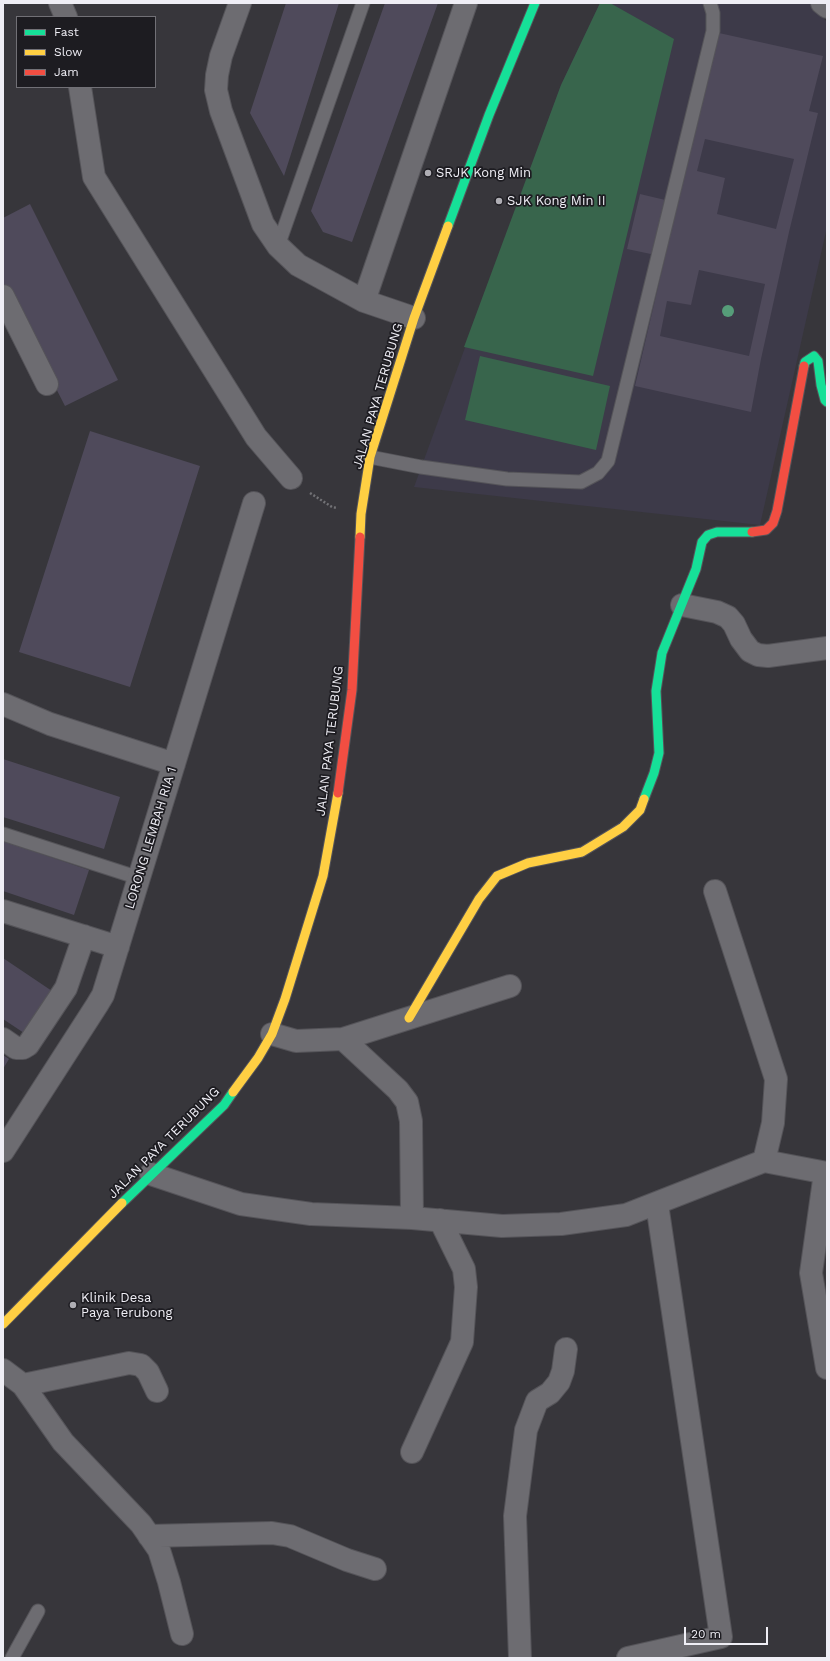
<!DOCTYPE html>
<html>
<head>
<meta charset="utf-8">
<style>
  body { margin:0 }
  #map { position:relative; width:830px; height:1661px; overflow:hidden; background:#37363b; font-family:"Work Sans",sans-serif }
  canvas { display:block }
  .frame { position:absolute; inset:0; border:4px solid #efeef5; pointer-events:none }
  .legend { position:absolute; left:16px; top:16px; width:140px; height:72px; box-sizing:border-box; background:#1d1c21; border:1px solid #717076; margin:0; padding:5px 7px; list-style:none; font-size:12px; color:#efeef5 }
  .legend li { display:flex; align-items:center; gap:8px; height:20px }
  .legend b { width:20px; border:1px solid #717076 }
  .scale { position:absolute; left:684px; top:1627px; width:84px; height:18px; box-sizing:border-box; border:2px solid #efeef5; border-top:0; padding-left:5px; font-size:12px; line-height:14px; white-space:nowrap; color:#efeef5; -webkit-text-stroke:3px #1d1c21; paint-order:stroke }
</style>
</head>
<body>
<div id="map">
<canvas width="830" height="1661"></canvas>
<div class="frame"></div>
<ul class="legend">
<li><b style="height:5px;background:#16e098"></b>Fast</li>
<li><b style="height:5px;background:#ffcf43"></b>Slow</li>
<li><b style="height:5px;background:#f24e42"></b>Jam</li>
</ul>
<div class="scale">20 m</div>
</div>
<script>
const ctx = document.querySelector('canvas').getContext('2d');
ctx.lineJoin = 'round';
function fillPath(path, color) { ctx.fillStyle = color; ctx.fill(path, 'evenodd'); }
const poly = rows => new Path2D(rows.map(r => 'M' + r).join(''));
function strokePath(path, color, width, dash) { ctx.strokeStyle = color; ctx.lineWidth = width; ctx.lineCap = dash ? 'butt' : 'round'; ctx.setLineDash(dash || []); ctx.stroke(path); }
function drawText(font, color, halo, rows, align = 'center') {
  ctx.font = font + ' "Work Sans",sans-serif'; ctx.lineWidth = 3.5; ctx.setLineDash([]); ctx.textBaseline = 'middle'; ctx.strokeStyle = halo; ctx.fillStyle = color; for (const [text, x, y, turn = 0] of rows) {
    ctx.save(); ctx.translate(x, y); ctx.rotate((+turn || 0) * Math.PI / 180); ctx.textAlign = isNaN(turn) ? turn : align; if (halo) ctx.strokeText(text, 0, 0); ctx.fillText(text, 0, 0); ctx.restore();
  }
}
fillPath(poly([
  [600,3,809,3,827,22,827,227,760,525,414,487,561,85]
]), '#3d3a49');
fillPath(poly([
  [600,3,610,3,674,39,593,376,464,347,561,85],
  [480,356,610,386,596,450,465,420]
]), '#38654c');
fillPath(poly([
  [286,3,339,3,284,176,250,113],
  [385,3,438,3,352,242,323,232,311,211],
  [719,33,823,56,809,111,818,113,789,232,761,359,751,412,635,386,665,257,627,249,640,194,678,203],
  [705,139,794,159,776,229,717,214,725,178,697,171],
  [699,270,765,284,749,356,660,336,667,301,691,305],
  [30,204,118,380,65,406,3,285,3,218],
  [90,431,200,466,130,687,19,652],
  [3,759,120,797,104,849,3,817],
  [3,841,89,870,74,915,3,891],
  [3,958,52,991,24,1033,3,1019],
  [3,1055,9,1059,3,1069]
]), '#4f4a5b');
const lane = poly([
  [278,246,363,3],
  [370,457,421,467,507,479,581,482,598,473,608,461,713,31,713,13,710,3],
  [3,834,139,878],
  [12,1658,38,1611]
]);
const street = poly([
  [60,3,66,17],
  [240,3,221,56,217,75,216,90,221,111,263,224,278,246,298,265,364,301,414,318],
  [822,3,827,7],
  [80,87,94,177,256,437,291,478],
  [3,296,47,384],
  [364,301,466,3],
  [682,605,717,612,728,617,734,624,741,639,750,651,758,655,768,656,827,648],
  [3,704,50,724,174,764],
  [715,891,776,1079,773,1123,764,1161],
  [3,911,118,947],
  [272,1034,296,1041,343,1039,510,986],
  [3,1039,16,1048,23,1048,28,1045,66,988,84,936],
  [343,1039,398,1090,407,1102,411,1121,412,1218],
  [3,1151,97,1005,103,995,254,503],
  [825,1173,811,1273,827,1368],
  [151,1174,241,1204,311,1214,412,1218,502,1226,561,1224,626,1215,764,1161,827,1173],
  [3,1370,23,1385,129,1363,141,1365,148,1372,157,1391],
  [23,1385,63,1442,141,1524,159,1550,169,1582,182,1634],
  [412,1452,462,1342,466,1287,464,1269,440,1220],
  [149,1536,272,1533,290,1536,347,1560,375,1569],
  [520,1658,515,1516,526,1430,537,1401,550,1393,559,1382,563,1371,566,1349],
  [628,1658,721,1637,657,1204]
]);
const fast = poly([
  [448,226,489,115,535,3],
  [804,366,805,362,814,356,818,361,821,385,825,400,827,402],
  [644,799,654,773,659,753,656,691,662,653,696,569,702,542,708,535,717,532,752,532],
  [122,1203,224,1105,233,1092]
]);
const slow = poly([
  [360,537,361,514,370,457,414,318,448,226],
  [409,1018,479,899,497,876,528,863,582,852,623,827,640,810,644,799],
  [233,1092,258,1058,272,1034,285,999,323,876,338,793],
  [3,1324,122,1203]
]);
const jam = poly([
  [752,532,766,530,773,523,777,511,804,366],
  [338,793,352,690,360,537]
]);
strokePath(lane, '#555459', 15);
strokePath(street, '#555459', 24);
strokePath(fast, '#555459', 11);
strokePath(slow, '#555459', 11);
strokePath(jam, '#555459', 11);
strokePath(poly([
  [310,493,332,507,337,508]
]), '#727276', 2.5, [2, 2]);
strokePath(lane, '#6d6c71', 13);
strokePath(street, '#6d6c71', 22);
strokePath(fast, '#16e098', 9);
strokePath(slow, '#ffcf43', 9);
strokePath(jam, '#f24e42', 9);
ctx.fillStyle = '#569d79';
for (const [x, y] of [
  [728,311]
]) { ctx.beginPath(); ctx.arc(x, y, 6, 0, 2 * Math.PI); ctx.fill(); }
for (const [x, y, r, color] of [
  [428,173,4,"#afaeb4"],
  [499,201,4,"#afaeb4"],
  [73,1305,4,"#afaeb4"]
]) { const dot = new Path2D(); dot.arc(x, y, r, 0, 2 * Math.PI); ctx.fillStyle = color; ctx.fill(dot); strokePath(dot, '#1d1c21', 1.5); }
drawText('13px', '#efeef5', '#1d1c21', [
  ["SRJK Kong Min",436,173],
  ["SJK Kong Min II",507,201],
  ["Klinik Desa",81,1298],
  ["Paya Terubong",81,1313]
], 'left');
drawText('13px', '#efeef5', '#1d1c21', [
  ["JALAN PAYA TERUBUNG",378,396,-74],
  ["JALAN PAYA TERUBUNG",330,741,-83],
  ["LORONG LEMBAH RIA 1",151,838,-73],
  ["JALAN PAYA TERUBUNG",164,1143,-45]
]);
</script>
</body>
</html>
